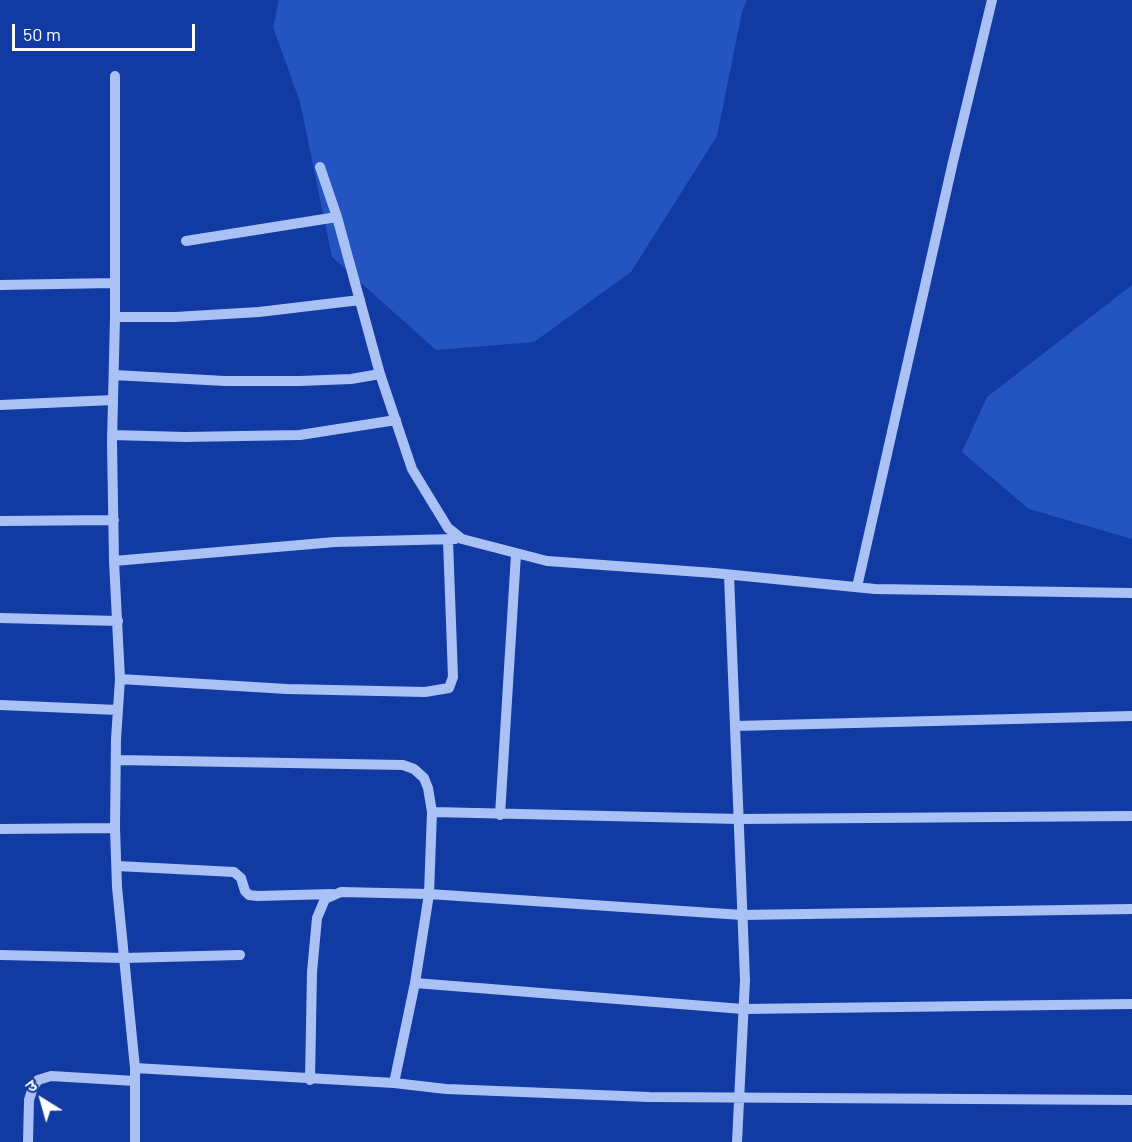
<!DOCTYPE html>
<html>
<head>
<meta charset="utf-8">
<style>
  body { margin:0 }
  #map { position:relative; width:1132px; height:1142px; overflow:hidden; background:#113ba2; font-family:Barlow,"Noto Sans Devanagari",sans-serif }
  canvas { display:block }
  .north { position:absolute; left:12px; top:1070px; width:60px; height:60px; -webkit-text-stroke:4px #113ba2; paint-order:stroke; rotate:323deg; font-size:16px; font-weight:700; line-height:24px; text-align:center; color:#fff }
  .north::after { content:''; display:block; margin:auto; width:21px; height:27px; background:#fff; clip-path:polygon(50% 0,100% 100%,50% 72%,0 100%) }
  .scale { position:absolute; left:12px; top:24px; width:183px; height:27px; box-sizing:border-box; border:3px solid #fff; border-top:0; padding-left:8px; font-size:18px; line-height:21px; white-space:nowrap; color:#fff; -webkit-text-stroke:4px #113ba2; paint-order:stroke }
</style>
</head>
<body>
<div id="map">
<canvas width="1132" height="1142"></canvas>
<div class="north">उ</div>
<div class="scale">50 m</div>
</div>
<script>
const ctx = document.querySelector('canvas').getContext('2d');
ctx.lineJoin = 'round';
function fillPath(path, color) { ctx.fillStyle = color; ctx.fill(path, 'evenodd'); }
const poly = rows => new Path2D(rows.map(r => 'M' + r).join(''));
function strokePath(path, color, width, dash) { ctx.strokeStyle = color; ctx.lineWidth = width; ctx.lineCap = dash ? 'butt' : 'round'; ctx.setLineDash(dash || []); ctx.stroke(path); }
fillPath(poly([
  [279,0,747,0,742,12,717,136,631,272,534,342,436,350,332,257,300,102,273,27],
  [1132,285,1132,539,1029,509,962,452,987,397]
]), '#2354c0');
strokePath(poly([
  [115,76,115,317,112,443,114,561,120,679,116,739,115,828,117,887,135,1068,135,1142],
  [320,167,337,217,380,374,412,469,448,528,462,539,547,561,714,573,875,589,1132,593],
  [186,241,337,217],
  [0,285,115,283],
  [115,317,175,317,259,312,360,300],
  [114,375,225,381,300,381,351,379,380,374],
  [0,405,113,400],
  [112,435,185,437,300,435,396,420],
  [0,521,114,520],
  [114,561,335,542,455,539],
  [729,575,745,980,737,1142],
  [857,587,952,166,992,0],
  [0,618,118,621],
  [120,679,287,689,425,692,449,688,453,677,448,540],
  [0,705,118,710],
  [735,726,1132,716],
  [117,760,403,765,414,769,424,778,428,788,432,812,429,894,415,983,394,1083],
  [432,812,739,819,1132,816],
  [500,815,516,554],
  [0,829,115,828],
  [117,866,234,872,241,878,245,891,249,895,257,896,332,894],
  [0,955,124,958,240,955],
  [415,983,743,1009,1132,1004],
  [135,1068,394,1083,446,1089,649,1097,1132,1100],
  [310,1080,312,972,317,918,325,899,341,892,429,894,742,915,1132,909],
  [28,1142,29,1100,33,1087,38,1080,51,1076,135,1081]
]), '#aac1f6', 10);
</script>
</body>
</html>
